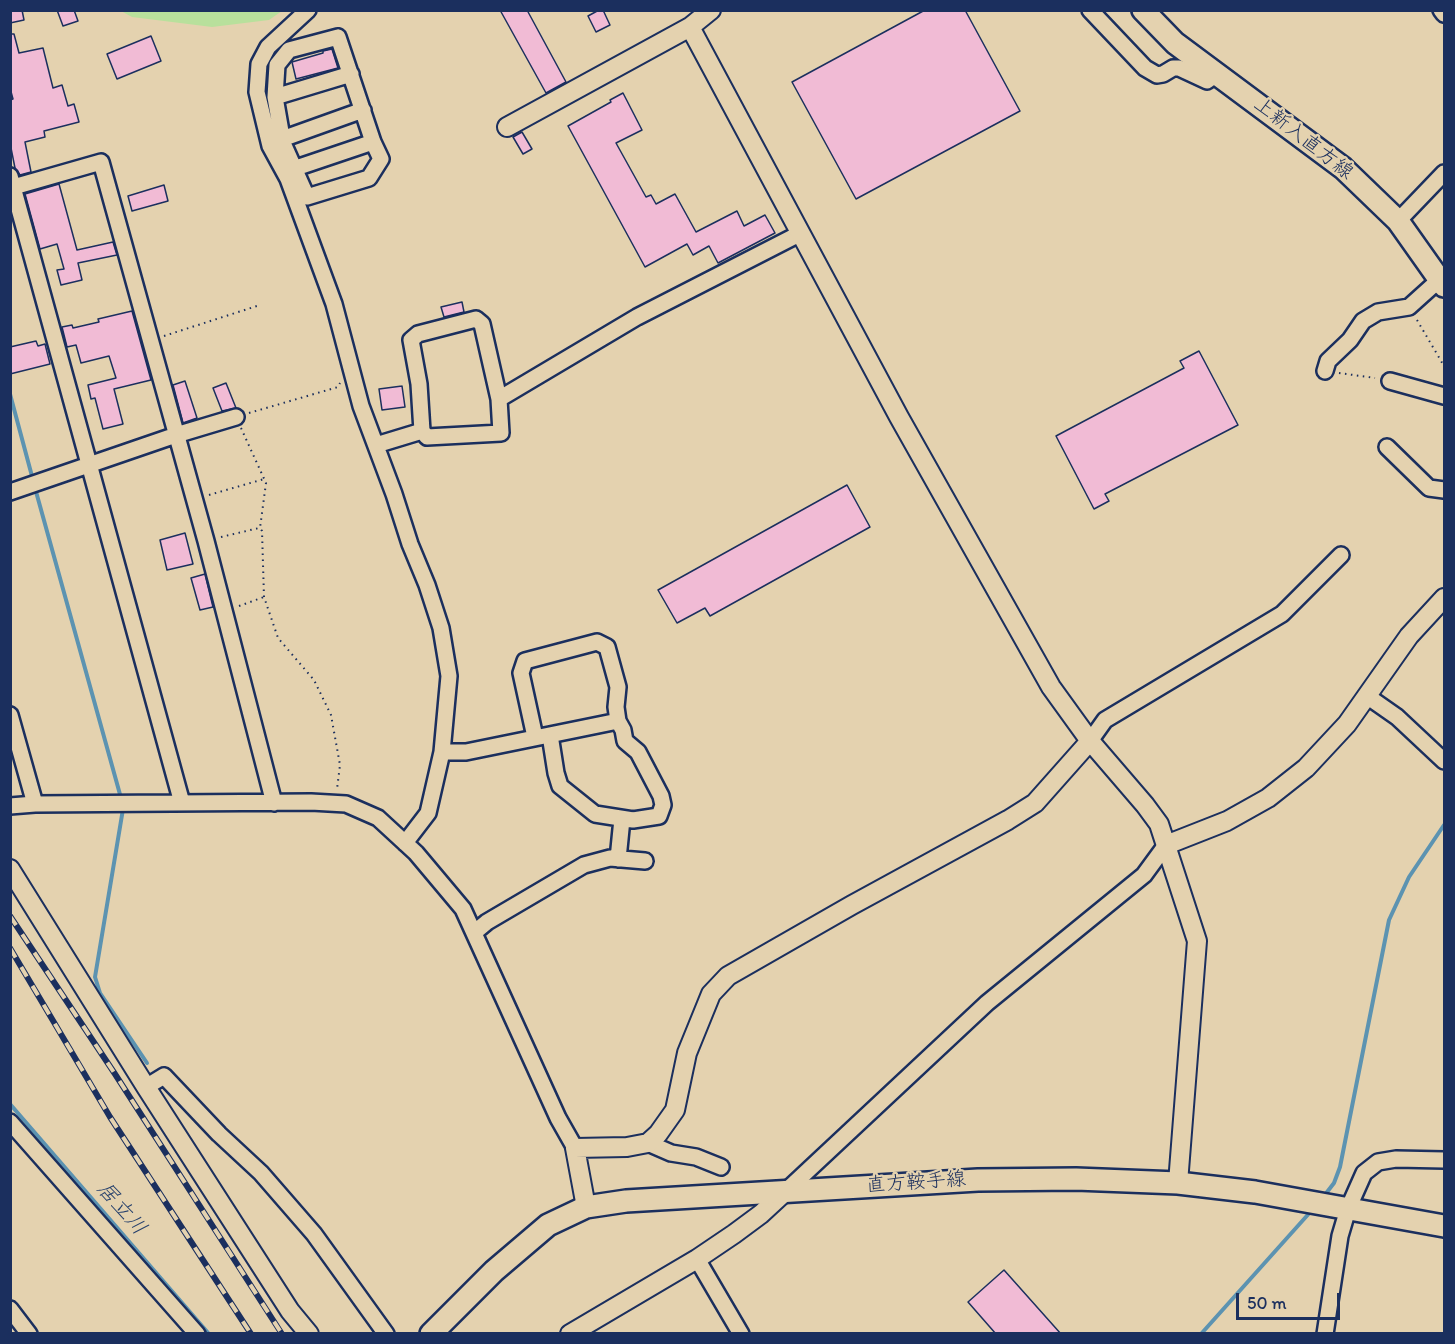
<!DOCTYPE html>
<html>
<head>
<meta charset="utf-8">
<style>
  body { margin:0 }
  #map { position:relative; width:1455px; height:1344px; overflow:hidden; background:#e4d2af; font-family:Itim,sans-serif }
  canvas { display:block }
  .frame { position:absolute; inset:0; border:12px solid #1b2f5e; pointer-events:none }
  .scale { position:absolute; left:1236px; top:1293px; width:104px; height:27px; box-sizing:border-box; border:3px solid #1b2f5e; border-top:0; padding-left:8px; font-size:18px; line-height:21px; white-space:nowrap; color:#1b2f5e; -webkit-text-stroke:4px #e4d2af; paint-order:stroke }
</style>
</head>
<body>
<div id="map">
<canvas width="1455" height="1344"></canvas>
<div class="frame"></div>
<div class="scale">50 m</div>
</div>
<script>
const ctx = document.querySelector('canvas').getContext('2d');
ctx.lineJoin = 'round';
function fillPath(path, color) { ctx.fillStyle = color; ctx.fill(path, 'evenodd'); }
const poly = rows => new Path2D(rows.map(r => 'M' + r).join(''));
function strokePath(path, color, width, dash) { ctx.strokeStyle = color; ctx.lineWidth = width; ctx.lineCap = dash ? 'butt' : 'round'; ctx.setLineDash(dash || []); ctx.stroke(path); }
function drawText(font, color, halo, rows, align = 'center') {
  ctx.font = font + ' Itim,"Klee One",sans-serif'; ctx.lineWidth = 4.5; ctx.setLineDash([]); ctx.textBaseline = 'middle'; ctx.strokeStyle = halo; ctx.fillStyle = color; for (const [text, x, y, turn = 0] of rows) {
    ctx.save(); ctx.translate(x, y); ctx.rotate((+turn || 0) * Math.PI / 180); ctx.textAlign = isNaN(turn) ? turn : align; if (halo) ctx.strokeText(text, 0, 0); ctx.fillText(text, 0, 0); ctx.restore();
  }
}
fillPath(poly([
  [121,11,282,11,269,20,212,27,132,17]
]), '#b8e09c');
strokePath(poly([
  [10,394,33,480],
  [35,488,121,798],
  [123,809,95,977,100,993,147,1063],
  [10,1104,209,1334],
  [1324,1196,1334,1183,1340,1167,1389,920,1409,877,1444,825],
  [1201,1334,1313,1209]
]), '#5c93b1', 4);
const building = poly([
  [10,10,22,10,24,20,10,23,10,10],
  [57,10,74,10,78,21,63,26,57,10],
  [500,10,527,10,566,82,546,93,500,10],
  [599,10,603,10,610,25,596,32,588,16,599,10],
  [925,10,965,10,1020,111,856,199,792,82,925,10],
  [10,34,14,34,19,53,43,48,53,88,62,85,68,106,74,104,79,122,44,131,45,137,25,142,31,172,20,175,15,168,10,143,10,100,13,99,10,88,10,34],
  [151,36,161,61,117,79,107,54,151,36],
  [332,49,338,68,296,79,292,62,323,53,323,51,332,49],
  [623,93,642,130,616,143,646,197,651,195,656,204,675,194,696,232,737,211,744,226,765,215,775,233,718,263,709,246,693,255,687,244,645,267,568,126,611,102,610,100,623,93],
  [522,132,532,149,523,154,513,137,522,132],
  [59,184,77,250,113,242,117,255,78,263,82,280,61,285,57,270,64,269,57,244,40,249,25,194,59,184],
  [164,185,168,201,132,211,128,196,164,185],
  [462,302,464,312,444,317,441,307,462,302],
  [132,311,151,380,114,389,123,424,103,429,95,398,91,399,88,385,116,378,109,356,81,363,76,345,67,347,62,327,72,325,73,328,99,322,98,319,132,311],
  [36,341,38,346,45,344,50,364,10,374,10,347,36,341],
  [1199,351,1238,425,1105,494,1109,501,1094,509,1056,436,1184,368,1180,361,1199,351],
  [185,381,197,418,183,423,173,385,185,381],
  [226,383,236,408,222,411,213,388,226,383],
  [402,386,405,407,382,410,379,389,402,386],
  [847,485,870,527,710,616,705,608,677,623,658,590,847,485],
  [185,533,193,564,167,570,160,540,185,533],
  [205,574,213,607,200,610,191,578,205,574],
  [1004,1270,1061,1334,996,1334,968,1302,1004,1270]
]);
fillPath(building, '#f1bbd5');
strokePath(building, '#1b2f5e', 1.5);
const minor = poly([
  [308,10,268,47,259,64,257,92,270,146,288,179,334,304,361,406,394,494,410,544,427,585,441,628,449,676,442,752,428,813,405,843],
  [1090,10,1145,68,1157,75,1163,74,1173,68,1179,68,1207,81,1218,73],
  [1441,10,1444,14],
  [338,37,373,142,381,159,369,178,307,197,283,143,275,97,277,65,289,50,338,37],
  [275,97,351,74],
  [282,139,363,110],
  [287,171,373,142],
  [10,176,182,803],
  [10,188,101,162,206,541,274,803],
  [1398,221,1444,173],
  [1325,371,1328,361,1350,340,1363,321,1378,312,1409,307,1439,280],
  [1390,381,1444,396],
  [422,431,419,384,411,340,418,334,476,319,482,324,499,399],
  [376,445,422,431,427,437,501,433,499,399,637,317,801,233],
  [1387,447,1429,488,1444,490],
  [10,492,176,435,236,417],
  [1367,696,1397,717,1444,761],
  [10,715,35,804],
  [535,737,521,673,525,661,597,642,607,647,618,687,616,707,618,721,623,730,625,741,638,752,661,796,663,805,659,816,633,820,595,814,560,786,556,773,550,735],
  [1090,741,1105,720,1282,614,1341,555],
  [442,752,466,752,618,721],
  [10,806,35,804,311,802,346,804,378,818,416,853,463,909,558,1118,575,1148],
  [618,859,622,819],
  [475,932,487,922,584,865,610,858,645,861],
  [146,1087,164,1076,219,1134,261,1173,314,1234,386,1334],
  [10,1122,197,1334],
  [648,1143,671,1153,696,1157,721,1167],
  [787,1190,987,1003,1144,875,1166,845],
  [697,1259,741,1334],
  [10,1309,29,1334],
  [1325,1334,1340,1236,1348,1209,1364,1173,1378,1162,1396,1159,1444,1160]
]);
const tertiary = poly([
  [690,27,899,417,1051,687,1090,741,1145,805,1159,824,1197,941,1178,1183],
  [507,127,690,27,711,10],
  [1166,845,1227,821,1268,798,1306,768,1347,724,1409,636,1444,598],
  [10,869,146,1087,290,1311,309,1334],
  [586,1207,575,1148,627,1147,648,1143,658,1134,675,1110,687,1053,711,994,728,976,852,905,1008,820,1035,803,1090,741],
  [570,1334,697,1259,734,1234,761,1214,787,1190]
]);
const secondary = poly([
  [1143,10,1175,43,1343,168,1398,221,1444,286],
  [431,1334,494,1271,548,1225,586,1207,626,1201,978,1180,1076,1179,1178,1183,1255,1192,1444,1226]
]);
strokePath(minor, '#1b2f5e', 20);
strokePath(tertiary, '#1b2f5e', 22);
strokePath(secondary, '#1b2f5e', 26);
strokePath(poly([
  [1417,320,1444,366],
  [164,336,260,305],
  [1339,373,1375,378],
  [249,413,338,387,340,383],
  [241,428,266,483,260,528,262,531,264,597,278,638,314,680,331,715,340,765,337,789],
  [209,495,264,479],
  [221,537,259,528],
  [239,606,264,597]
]), '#1b2f5e', 2, [1.5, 4.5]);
strokePath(minor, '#e4d2af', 15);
strokePath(tertiary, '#e4d2af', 18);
strokePath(secondary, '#e4d2af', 21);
const rail = poly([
  [10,916,115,1074,282,1334],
  [10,948,110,1117,251,1334]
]);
strokePath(rail, '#1b2f5e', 6);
strokePath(rail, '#e4d2af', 4, [11]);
drawText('20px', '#1b2f5e', '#e4d2af', [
  ["上新入直方線",1303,139,38],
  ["直方鞍手線",916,1183,-4]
]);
drawText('italic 21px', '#26406c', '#e4d2af', [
  ["居立川",121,1209,49]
]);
</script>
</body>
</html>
